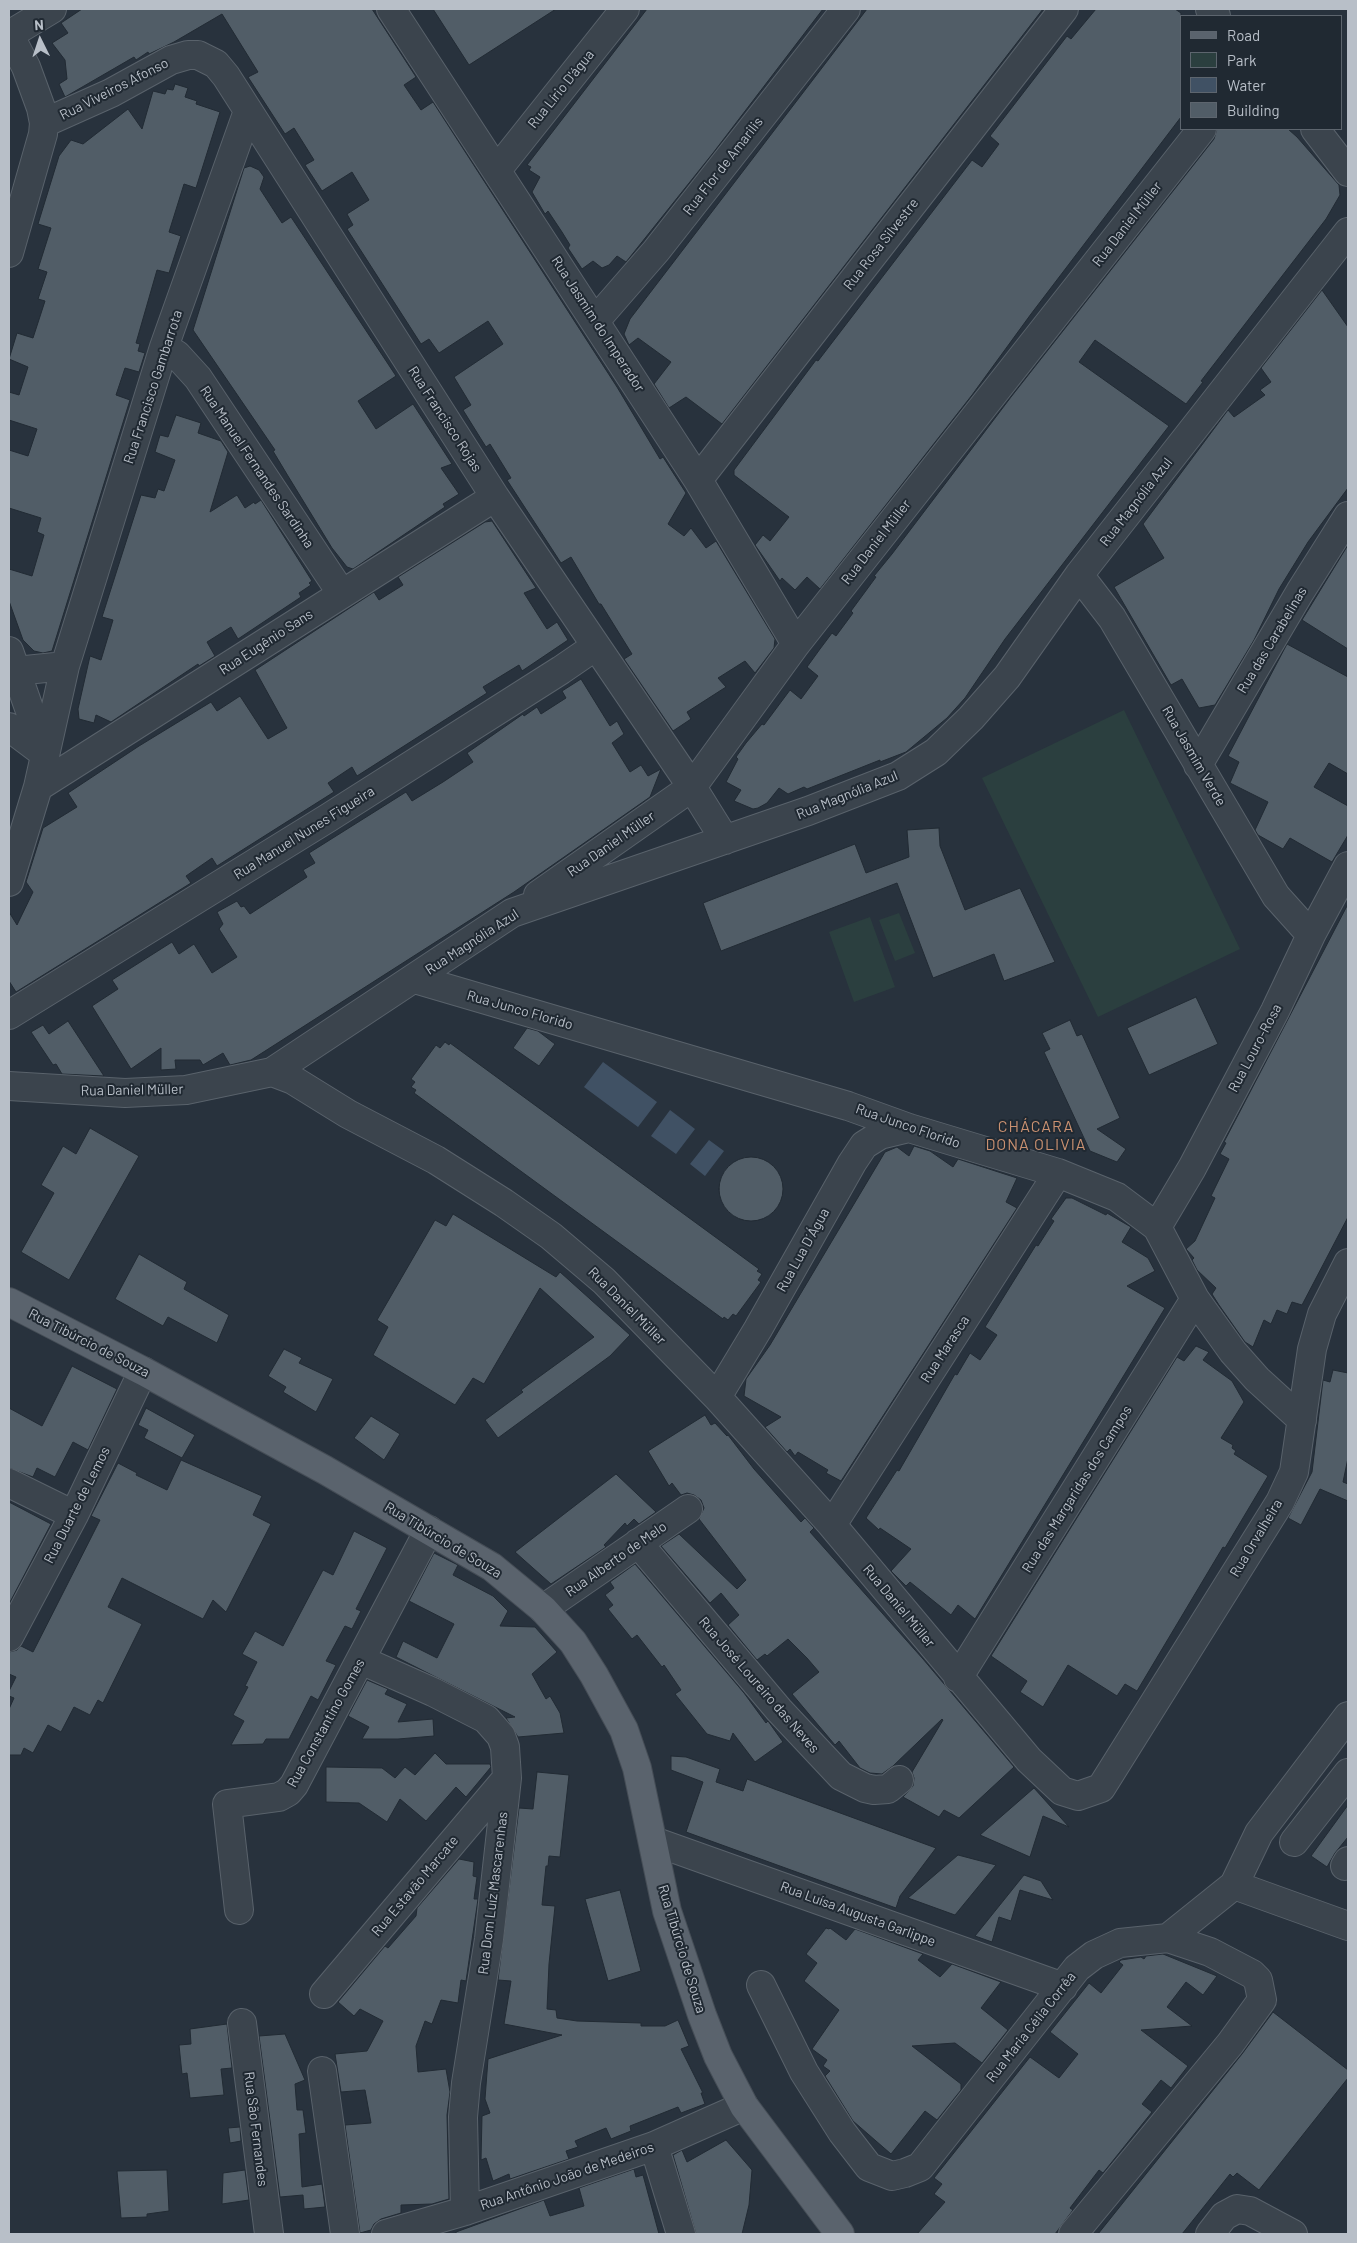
<!DOCTYPE html>
<html>
<head>
<meta charset="utf-8">
<style>
  body { margin:0 }
  #map { position:relative; width:1357px; height:2243px; overflow:hidden; background:#28323d; font-family:Barlow,sans-serif }
  canvas { display:block }
  .frame { position:absolute; inset:0; border:10px solid #b8bfc8; pointer-events:none }
  .legend { position:absolute; left:1180px; top:15px; width:162px; height:115px; box-sizing:border-box; background:#202932; border:1px solid #5d656e; margin:0; padding:6px 9px; list-style:none; font-size:15px; color:#b8bfc8 }
  .legend li { display:flex; align-items:center; gap:10px; height:25px }
  .legend b { width:25px; border:1px solid #5d656e }
  .north { position:absolute; left:15px; top:15px; width:50px; height:50px; -webkit-text-stroke:4px #202932; paint-order:stroke; rotate:356deg; font-size:14px; font-weight:700; line-height:20px; text-align:center; color:#b8bfc8 }
  .north::after { content:''; display:block; margin:auto; width:18px; height:22px; background:#b8bfc8; clip-path:polygon(50% 0,100% 100%,50% 72%,0 100%) }
</style>
</head>
<body>
<div id="map">
<canvas width="1357" height="2243"></canvas>
<div class="frame"></div>
<ul class="legend">
<li><b style="height:6px;background:#5a636d"></b>Road</li>
<li><b style="height:14px;background:#2b3f3f"></b>Park</li>
<li><b style="height:14px;background:#405164"></b>Water</li>
<li><b style="height:14px;background:#515d67"></b>Building</li>
</ul>
<div class="north">N</div>
</div>
<script>
const ctx = document.querySelector('canvas').getContext('2d');
ctx.lineJoin = 'round';
function fillPath(path, color) { ctx.fillStyle = color; ctx.fill(path, 'evenodd'); }
const poly = rows => new Path2D(rows.map(r => 'M' + r).join(''));
function strokePath(path, color, width, dash) { ctx.strokeStyle = color; ctx.lineWidth = width; ctx.lineCap = dash ? 'butt' : 'round'; ctx.setLineDash(dash || []); ctx.stroke(path); }
function drawText(font, color, halo, rows, align = 'center') {
  ctx.font = font + ' Barlow,sans-serif'; ctx.lineWidth = 4; ctx.setLineDash([]); ctx.textBaseline = 'middle'; ctx.strokeStyle = halo; ctx.fillStyle = color; for (const [text, x, y, turn = 0] of rows) {
    ctx.save(); ctx.translate(x, y); ctx.rotate((+turn || 0) * Math.PI / 180); ctx.textAlign = isNaN(turn) ? turn : align; if (halo) ctx.strokeText(text, 0, 0); ctx.fillText(text, 0, 0); ctx.restore();
  }
}
fillPath(poly([
  [1124,710,1240,949,1098,1017,982,778],
  [899,913,915,953,895,961,879,920],
  [870,917,895,987,854,1002,829,932]
]), '#2b3f3f');
fillPath(poly([
  [603,1062,657,1102,638,1127,584,1087],
  [670,1110,695,1129,676,1154,651,1136],
  [709,1140,724,1151,705,1176,690,1164]
]), '#405164');
const building = poly([
  [82,9,372,9,416,77,404,85,421,110,433,102,617,387,660,459,663,457,686,493,668,524,684,536,691,528,706,548,716,541,775,639,774,648,755,673,745,661,718,678,726,687,687,712,691,719,673,731,624,659,632,654,601,604,599,604,571,557,561,563,507,480,511,478,490,444,486,447,463,410,471,405,454,377,503,344,488,321,439,353,429,339,421,344,347,229,353,225,347,214,369,200,352,172,322,191,305,165,314,160,294,128,285,134,248,77,258,72,222,14,174,42,149,54,148,52,136,60,134,57,65,97,59,84,67,79,65,60,52,43,68,33,61,23,82,9],
  [433,9,556,9,469,65,433,9],
  [647,9,823,9,713,153,626,262,617,256,609,265,602,268,593,261,582,269,568,248,570,245,562,232,548,211,545,214,532,192,540,177,529,170,531,167,527,165,647,9],
  [867,9,1043,9,722,424,686,397,669,408,654,384,671,362,638,338,629,345,624,334,630,319,867,9],
  [1096,9,1175,9,1181,13,1181,117,1031,314,972,395,820,589,807,577,795,590,782,578,780,581,755,545,763,535,770,541,789,517,734,475,734,470,816,360,818,361,972,160,982,167,999,144,990,136,1067,36,1071,39,1096,9],
  [175,84,188,88,185,97,197,101,196,104,220,112,196,188,184,184,169,232,181,236,169,273,157,270,136,343,140,344,138,351,145,353,139,372,125,368,116,395,130,400,52,651,43,653,34,651,23,640,9,601,9,569,32,576,44,535,37,532,41,518,9,508,9,450,28,456,37,429,9,420,9,392,19,395,28,367,9,359,17,333,33,338,45,301,38,299,47,272,38,269,51,228,38,224,59,156,71,140,83,144,128,109,142,129,153,91,165,94,167,89,173,90,175,84],
  [1217,129,1288,129,1297,137,1339,185,1340,195,1326,219,1235,337,1201,381,1203,382,1186,404,1095,340,1079,362,1169,426,1005,639,965,698,947,718,906,752,880,762,880,760,807,789,804,787,788,794,779,788,767,803,758,808,753,809,734,801,741,790,726,782,738,759,736,757,746,743,762,724,764,725,790,690,801,699,818,676,807,667,820,649,832,633,836,636,853,613,851,611,876,577,874,576,892,554,1011,397,1214,139,1217,129],
  [250,166,259,170,264,177,260,189,282,223,291,217,396,376,358,401,376,429,413,404,452,464,441,468,459,494,443,504,445,507,353,569,347,567,332,548,288,476,273,451,275,450,193,330,238,187,244,168,250,166],
  [1322,290,1348,327,1348,488,1308,542,1279,589,1254,640,1215,705,1199,708,1182,679,1171,685,1114,587,1164,558,1143,524,1228,410,1234,417,1265,395,1260,390,1271,382,1261,368,1322,290],
  [176,415,201,423,198,433,221,441,228,452,210,512,237,495,245,508,254,502,255,504,261,500,312,581,309,583,311,585,299,593,301,597,238,639,231,627,207,642,215,656,199,666,198,664,111,722,96,715,94,723,79,719,78,709,90,656,101,660,113,620,102,617,141,495,155,498,158,489,164,491,175,460,155,452,160,435,168,437,176,415],
  [492,521,536,588,524,593,547,629,557,622,568,640,522,671,519,665,483,687,487,693,357,776,352,767,328,783,334,792,217,866,212,858,186,876,191,883,16,992,9,981,9,912,17,925,33,892,26,882,43,828,77,807,68,793,139,746,211,702,217,711,240,696,268,739,287,728,255,670,374,592,379,600,403,585,398,577,485,522,492,521],
  [1348,545,1348,649,1302,620,1348,545],
  [1287,644,1348,677,1348,774,1329,763,1314,787,1348,806,1348,835,1332,862,1290,838,1283,849,1258,835,1255,830,1268,802,1230,783,1239,762,1228,756,1287,644],
  [581,679,610,726,617,721,624,734,612,743,630,772,641,765,648,776,661,769,650,797,514,892,251,1060,230,1065,223,1053,203,1065,200,1060,175,1060,176,1069,161,1070,161,1048,131,1069,92,1006,118,989,112,980,172,942,179,954,194,944,212,973,237,957,219,929,223,924,217,912,237,901,241,907,244,906,250,914,307,877,303,870,315,863,309,853,406,792,412,801,443,782,473,762,467,753,523,714,524,716,537,707,541,714,566,698,562,691,581,679],
  [939,828,940,846,965,910,1020,888,1055,962,1004,981,994,954,933,978,897,883,721,951,703,903,855,844,866,873,909,857,907,830,939,828],
  [1348,904,1348,1217,1302,1305,1292,1302,1287,1314,1277,1310,1271,1324,1264,1320,1253,1347,1245,1342,1219,1305,1212,1294,1216,1288,1197,1270,1192,1260,1194,1258,1186,1249,1195,1241,1215,1198,1211,1196,1229,1159,1220,1154,1226,1143,1224,1142,1348,904],
  [1196,997,1218,1044,1149,1075,1127,1028,1196,997],
  [1070,1020,1077,1036,1082,1034,1120,1118,1097,1129,1126,1149,1117,1162,1090,1151,1044,1052,1050,1049,1042,1033,1070,1020],
  [68,1021,104,1076,62,1074,56,1064,53,1065,31,1032,43,1025,49,1034,68,1021],
  [527,1028,538,1031,555,1044,539,1066,513,1048,527,1028],
  [445,1042,449,1045,450,1043,759,1269,757,1271,762,1274,758,1280,761,1282,736,1316,733,1314,728,1320,724,1317,723,1319,414,1093,416,1090,411,1087,415,1082,411,1079,436,1045,440,1048,445,1042],
  [90,1128,139,1156,69,1280,21,1252,54,1193,41,1185,63,1146,76,1154,90,1128],
  [914,1146,930,1151,953,1167,958,1159,1017,1178,1006,1202,1017,1208,841,1481,826,1473,828,1470,798,1452,795,1456,790,1449,787,1452,765,1427,781,1417,744,1396,746,1379,770,1345,885,1152,897,1147,909,1156,914,1146],
  '719 1189a32 32 0 1 1 64 0a32 32 0 1 1-64 0Z',
  [1066,1198,1072,1198,1106,1215,1107,1213,1131,1227,1122,1242,1148,1258,1155,1271,1127,1286,1165,1308,975,1619,958,1605,951,1615,910,1582,906,1586,891,1571,911,1549,880,1528,879,1530,866,1518,897,1470,899,1471,955,1374,957,1375,970,1353,980,1360,997,1335,985,1327,1036,1245,1038,1246,1054,1221,1051,1219,1066,1198],
  [453,1214,556,1277,560,1272,630,1335,610,1356,498,1438,485,1420,523,1392,521,1390,594,1337,540,1288,484,1384,473,1378,455,1405,373,1355,388,1327,377,1320,435,1220,446,1226,453,1214],
  [139,1254,187,1282,184,1289,229,1315,217,1343,168,1317,163,1326,115,1299,139,1254],
  [1196,1346,1209,1352,1203,1360,1232,1381,1244,1402,1221,1438,1233,1445,1232,1448,1236,1451,1234,1454,1268,1476,1225,1548,1223,1547,1137,1691,1125,1684,1117,1696,1068,1665,1043,1707,1020,1692,1027,1681,991,1656,1177,1357,1184,1361,1196,1346],
  [284,1349,302,1358,299,1363,333,1379,316,1412,283,1392,286,1387,268,1376,284,1349],
  [72,1366,117,1389,88,1450,73,1442,55,1477,37,1468,33,1477,9,1468,9,1408,42,1426,72,1366],
  [1333,1370,1348,1373,1348,1458,1343,1482,1348,1484,1348,1501,1320,1489,1301,1525,1288,1518,1312,1472,1323,1380,1330,1382,1333,1370],
  [146,1408,195,1435,182,1458,144,1438,148,1430,138,1425,146,1408],
  [705,1415,711,1425,715,1423,727,1436,728,1435,754,1469,801,1522,805,1518,814,1528,810,1532,923,1659,1014,1767,959,1818,944,1810,939,1817,903,1797,913,1786,914,1778,912,1772,943,1720,942,1719,893,1766,882,1774,870,1773,860,1768,839,1741,835,1745,792,1694,819,1672,807,1658,788,1639,767,1656,765,1654,757,1660,728,1625,739,1615,721,1593,710,1603,661,1546,679,1534,737,1589,746,1580,699,1519,704,1508,701,1500,694,1495,687,1493,681,1495,672,1483,669,1486,648,1451,705,1415],
  [371,1416,400,1434,384,1460,354,1438,371,1416],
  [181,1460,262,1496,253,1515,271,1524,226,1612,213,1600,203,1619,122,1578,108,1607,142,1624,103,1703,98,1700,90,1715,74,1707,61,1732,48,1725,33,1753,24,1748,21,1755,9,1755,9,1709,14,1698,9,1696,9,1691,16,1677,9,1674,9,1652,17,1650,21,1646,33,1652,100,1520,91,1516,118,1463,137,1473,136,1475,167,1490,181,1460],
  [616,1474,656,1512,639,1524,634,1519,627,1526,625,1523,604,1545,606,1547,551,1584,515,1552,616,1474],
  [9,1502,51,1524,9,1604,9,1502],
  [354,1531,387,1548,356,1609,361,1611,352,1629,345,1626,326,1661,336,1665,318,1700,311,1696,289,1739,266,1739,263,1744,231,1745,244,1721,233,1715,248,1687,245,1686,257,1662,242,1654,255,1631,283,1646,323,1570,333,1575,354,1531],
  [434,1553,458,1565,453,1575,493,1596,508,1611,500,1626,535,1627,557,1652,532,1674,546,1699,550,1696,560,1713,564,1733,518,1737,506,1718,515,1717,396,1657,403,1641,437,1658,454,1624,409,1601,434,1553],
  [635,1564,744,1693,766,1723,768,1721,783,1742,755,1762,733,1733,730,1741,707,1734,675,1694,681,1690,664,1665,662,1667,637,1635,632,1639,608,1609,613,1605,605,1595,614,1588,610,1582,635,1564],
  [367,1680,388,1689,385,1694,407,1704,398,1722,433,1719,434,1736,398,1739,362,1739,369,1727,348,1716,367,1680],
  [435,1753,446,1764,490,1764,491,1767,466,1797,456,1787,426,1821,400,1799,387,1822,359,1803,326,1802,326,1767,382,1768,395,1778,405,1767,415,1775,435,1753],
  [671,1756,686,1757,720,1769,716,1782,743,1791,747,1779,936,1848,900,1896,896,1908,686,1832,703,1782,671,1770,671,1756],
  [537,1772,569,1775,560,1857,549,1856,548,1866,546,1866,542,1905,555,1906,549,1964,547,2009,556,2010,557,2018,577,2021,641,2023,641,2026,665,2026,678,2020,689,2046,681,2049,703,2093,701,2093,705,2104,681,2113,678,2107,630,2126,631,2131,611,2139,606,2128,575,2141,578,2147,566,2151,569,2159,510,2179,509,2174,493,2181,486,2158,481,2160,482,2116,490,2113,485,2099,488,2059,562,2035,504,2024,511,1981,498,1980,519,1808,533,1809,537,1772],
  [1034,1788,1069,1827,1043,1816,1030,1857,980,1835,1034,1788],
  [1348,1805,1348,1837,1335,1853,1327,1867,1311,1856,1348,1805],
  [958,1855,996,1865,955,1915,908,1898,958,1855],
  [459,1859,474,1862,473,1876,477,1877,474,1899,478,1899,466,1981,461,1980,458,2003,441,2000,432,2024,425,2021,416,2046,418,2072,446,2069,450,2092,447,2115,449,2199,432,2204,401,2205,401,2213,381,2219,374,2224,371,2230,360,2233,345,2125,371,2123,365,2090,341,2092,335,2054,367,2051,383,2021,360,2009,354,2016,338,2002,385,1946,388,1948,416,1916,417,1908,459,1859],
  [1024,1875,1041,1881,1053,1900,1020,1890,1011,1921,999,1917,992,1942,975,1936,1024,1875],
  [620,1890,641,1971,608,1981,585,1899,620,1890],
  [826,1928,829,1929,830,1928,846,1940,855,1929,923,1954,918,1960,940,1977,952,1964,1001,1982,981,2008,1008,2030,982,2063,955,2043,912,2046,961,2084,961,2090,937,2120,925,2111,891,2154,853,2121,825,2076,830,2071,823,2066,827,2060,812,2049,839,2010,804,1981,817,1963,806,1954,826,1928],
  [1163,1954,1217,1976,1203,1995,1186,1982,1167,2007,1192,2026,1141,2030,1188,2066,1171,2088,1161,2080,1142,2104,1152,2112,1103,2173,1099,2170,1070,2208,1073,2210,1055,2234,917,2234,945,2202,934,2194,942,2184,934,2178,1030,2057,1059,2078,1078,2054,1050,2032,1089,1983,1101,1993,1123,1965,1119,1962,1121,1960,1141,1957,1144,1959,1146,1956,1163,1954],
  [1273,2012,1348,2070,1348,2078,1259,2190,1237,2173,1233,2177,1230,2174,1182,2234,1098,2234,1242,2054,1273,2012],
  [227,2024,232,2068,221,2069,224,2095,190,2098,187,2073,182,2074,179,2045,191,2044,190,2029,227,2024],
  [285,2034,305,2080,295,2084,297,2110,303,2110,306,2133,299,2134,302,2187,322,2184,325,2207,304,2209,303,2195,280,2197,259,2036,285,2034],
  [240,2127,241,2141,230,2143,228,2128,240,2127],
  [726,2140,752,2170,749,2205,742,2234,696,2234,673,2155,682,2150,687,2162,726,2140],
  [634,2169,636,2177,643,2175,659,2234,456,2234,456,2232,544,2200,550,2216,584,2206,579,2188,634,2169],
  [167,2170,169,2211,147,2214,147,2217,121,2218,117,2171,167,2170],
  [245,2170,249,2200,222,2204,223,2173,245,2170]
]);
fillPath(building, '#515d67');
strokePath(building, '#222b34', 1);
const minor = poly([
  [391,9,698,480,796,644],
  [1210,9,1216,16],
  [9,34,26,67,41,108,44,123,43,134,9,253],
  [9,35,52,9],
  [44,123,111,93,171,60,188,55,198,55,216,64,226,76,495,497,692,787,725,840],
  [1315,129,1348,172],
  [497,170,625,9],
  [596,320,656,251,846,9],
  [164,347,177,355,198,378,342,594],
  [698,480,1064,9],
  [1079,575,1112,618,1276,896,1311,935],
  [9,651,45,754],
  [9,675,16,671,65,666],
  [9,727,45,754],
  [1198,765,1300,592,1348,516],
  [38,787,495,497],
  [9,882,38,787,65,666,164,347,248,111],
  [538,895,692,787,796,644,1202,129],
  [415,979,848,1106,909,1128,1058,1173,1117,1197,1157,1227,1195,1299,1233,1352,1257,1379,1302,1420],
  [9,1015,328,818,561,670,596,646],
  [272,1072,512,913,808,811,898,776,936,752,971,718,1007,677,1079,575,1348,232],
  [9,1086,125,1093,186,1090,272,1072,293,1080,348,1114,436,1160,504,1203,551,1236,604,1281,717,1397,832,1525,1029,1760,1062,1791,1078,1796,1101,1788,1280,1502,1294,1472,1312,1349,1322,1314,1348,1263],
  [1157,1227,1192,1168,1275,1011,1311,935,1348,866],
  [717,1397,758,1329,852,1163,864,1145,880,1135,909,1128],
  [9,1483,74,1515],
  [832,1525,1058,1173],
  [638,1543,779,1710,841,1776,865,1788,874,1790,888,1789,899,1780],
  [543,1609,688,1509],
  [9,1637,74,1515,143,1371],
  [361,1660,433,1692,486,1719,501,1736,505,1747,507,1778,504,1805,489,1939,466,2083,463,2117,465,2211],
  [958,1678,1195,1299],
  [1348,1716,1259,1833,1234,1885,1348,1926],
  [653,1841,1063,1987],
  [1294,1842,1348,1773],
  [1345,1866,1348,1861],
  [239,1910,227,1804,279,1797,288,1792,294,1785,429,1530],
  [1168,1938,1234,1885],
  [761,1985,804,2072,842,2132,869,2167,892,2176,905,2173,920,2167,1077,1968,1094,1955,1120,1943,1168,1938,1210,1952,1252,1974,1258,1980,1262,2000,1230,2044,1073,2234],
  [324,1994,507,1778],
  [242,2023,269,2234],
  [322,2071,345,2234],
  [654,2146,681,2234],
  [386,2234,465,2211,654,2146,744,2106],
  [1210,2234,1224,2216,1237,2209,1250,2211,1293,2234]
]);
const major = poly([
  [9,1302,143,1371,325,1470,492,1567,543,1609,573,1642,594,1675,624,1730,637,1768,667,1911,702,2015,718,2056,744,2106,840,2234]
]);
strokePath(minor, '#59626b', 30);
strokePath(major, '#454d56', 30);
strokePath(minor, '#3b444d', 28);
strokePath(major, '#5a636d', 28);
drawText('14px', '#b8bfc8', '#202932', [
  ["Rua Viveiros Afonso",114,89,-27],
  ["Rua Lírio D'água",561,89,-51],
  ["Rua Flor de Amarilis",723,166,-52],
  ["Rua Daniel Müller",1127,224,-52],
  ["Rua Rosa Silvestre",881,244,-52],
  ["Rua Jasmim do Imperador",598,324,57],
  ["Rua Francisco Gambarrota",153,387,-72],
  ["Rua Francisco Rojas",445,419,57],
  ["Rua Manuel Fernandes Sardinha",257,467,56],
  ["Rua Magnólia Azul",1136,502,-52],
  ["Rua Daniel Müller",876,542,-52],
  ["Rua das Carabelinas",1272,640,-59],
  ["Rua Eugênio Sans",266,642,-33],
  ["Rua Jasmim Verde",1194,756,60],
  ["Rua Magnólia Azul",847,795,-22],
  ["Rua Manuel Nunes Figueira",304,833,-32],
  ["Rua Daniel Müller",611,844,-35],
  ["Rua Magnólia Azul",472,942,-33],
  ["Rua Junco Florido",520,1010,16],
  ["Rua Louro-Rosa",1255,1048,-62],
  ["Rua Daniel Müller",132,1090,-1],
  ["Rua Junco Florido",908,1126,19],
  ["Rua Lua D´Água",803,1250,-61],
  ["Rua Daniel Müller",627,1306,45],
  ["Rua Tibúrcio de Souza",89,1343,27],
  ["Rua Marasca",945,1349,-57],
  ["Rua das Margaridas dos Campos",1077,1489,-58],
  ["Rua Duarte de Lemos",77,1505,-63],
  ["Rua Orvalheira",1256,1538,-59],
  ["Rua Tibúrcio de Souza",443,1540,31],
  ["Rua Alberto de Melo",616,1559,-35],
  ["Rua Daniel Müller",899,1606,50],
  ["Rua José Loureiro das Neves",759,1685,49],
  ["Rua Constantino Gomes",326,1723,-61],
  ["Rua Estavão Marcate",415,1886,-50],
  ["Rua Dom Luíz Mascarenhas",493,1893,-83],
  ["Rua Luísa Augusta Garlippe",858,1914,20],
  ["Rua Tibúrcio de Souza",682,1949,73],
  ["Rua Maria Célia Corrêa",1031,2027,-52],
  ["Rua São Fernandes",256,2129,83],
  ["Rua Antônio João de Medeiros",567,2176,-19]
]);
ctx.letterSpacing = '1px';
drawText('16px', '#ca9171', '#202932', [
  ["CHÁCARA",1036,1127],
  ["DONA OLIVIA",1036,1145]
]);
ctx.letterSpacing = '0px';
</script>
</body>
</html>
